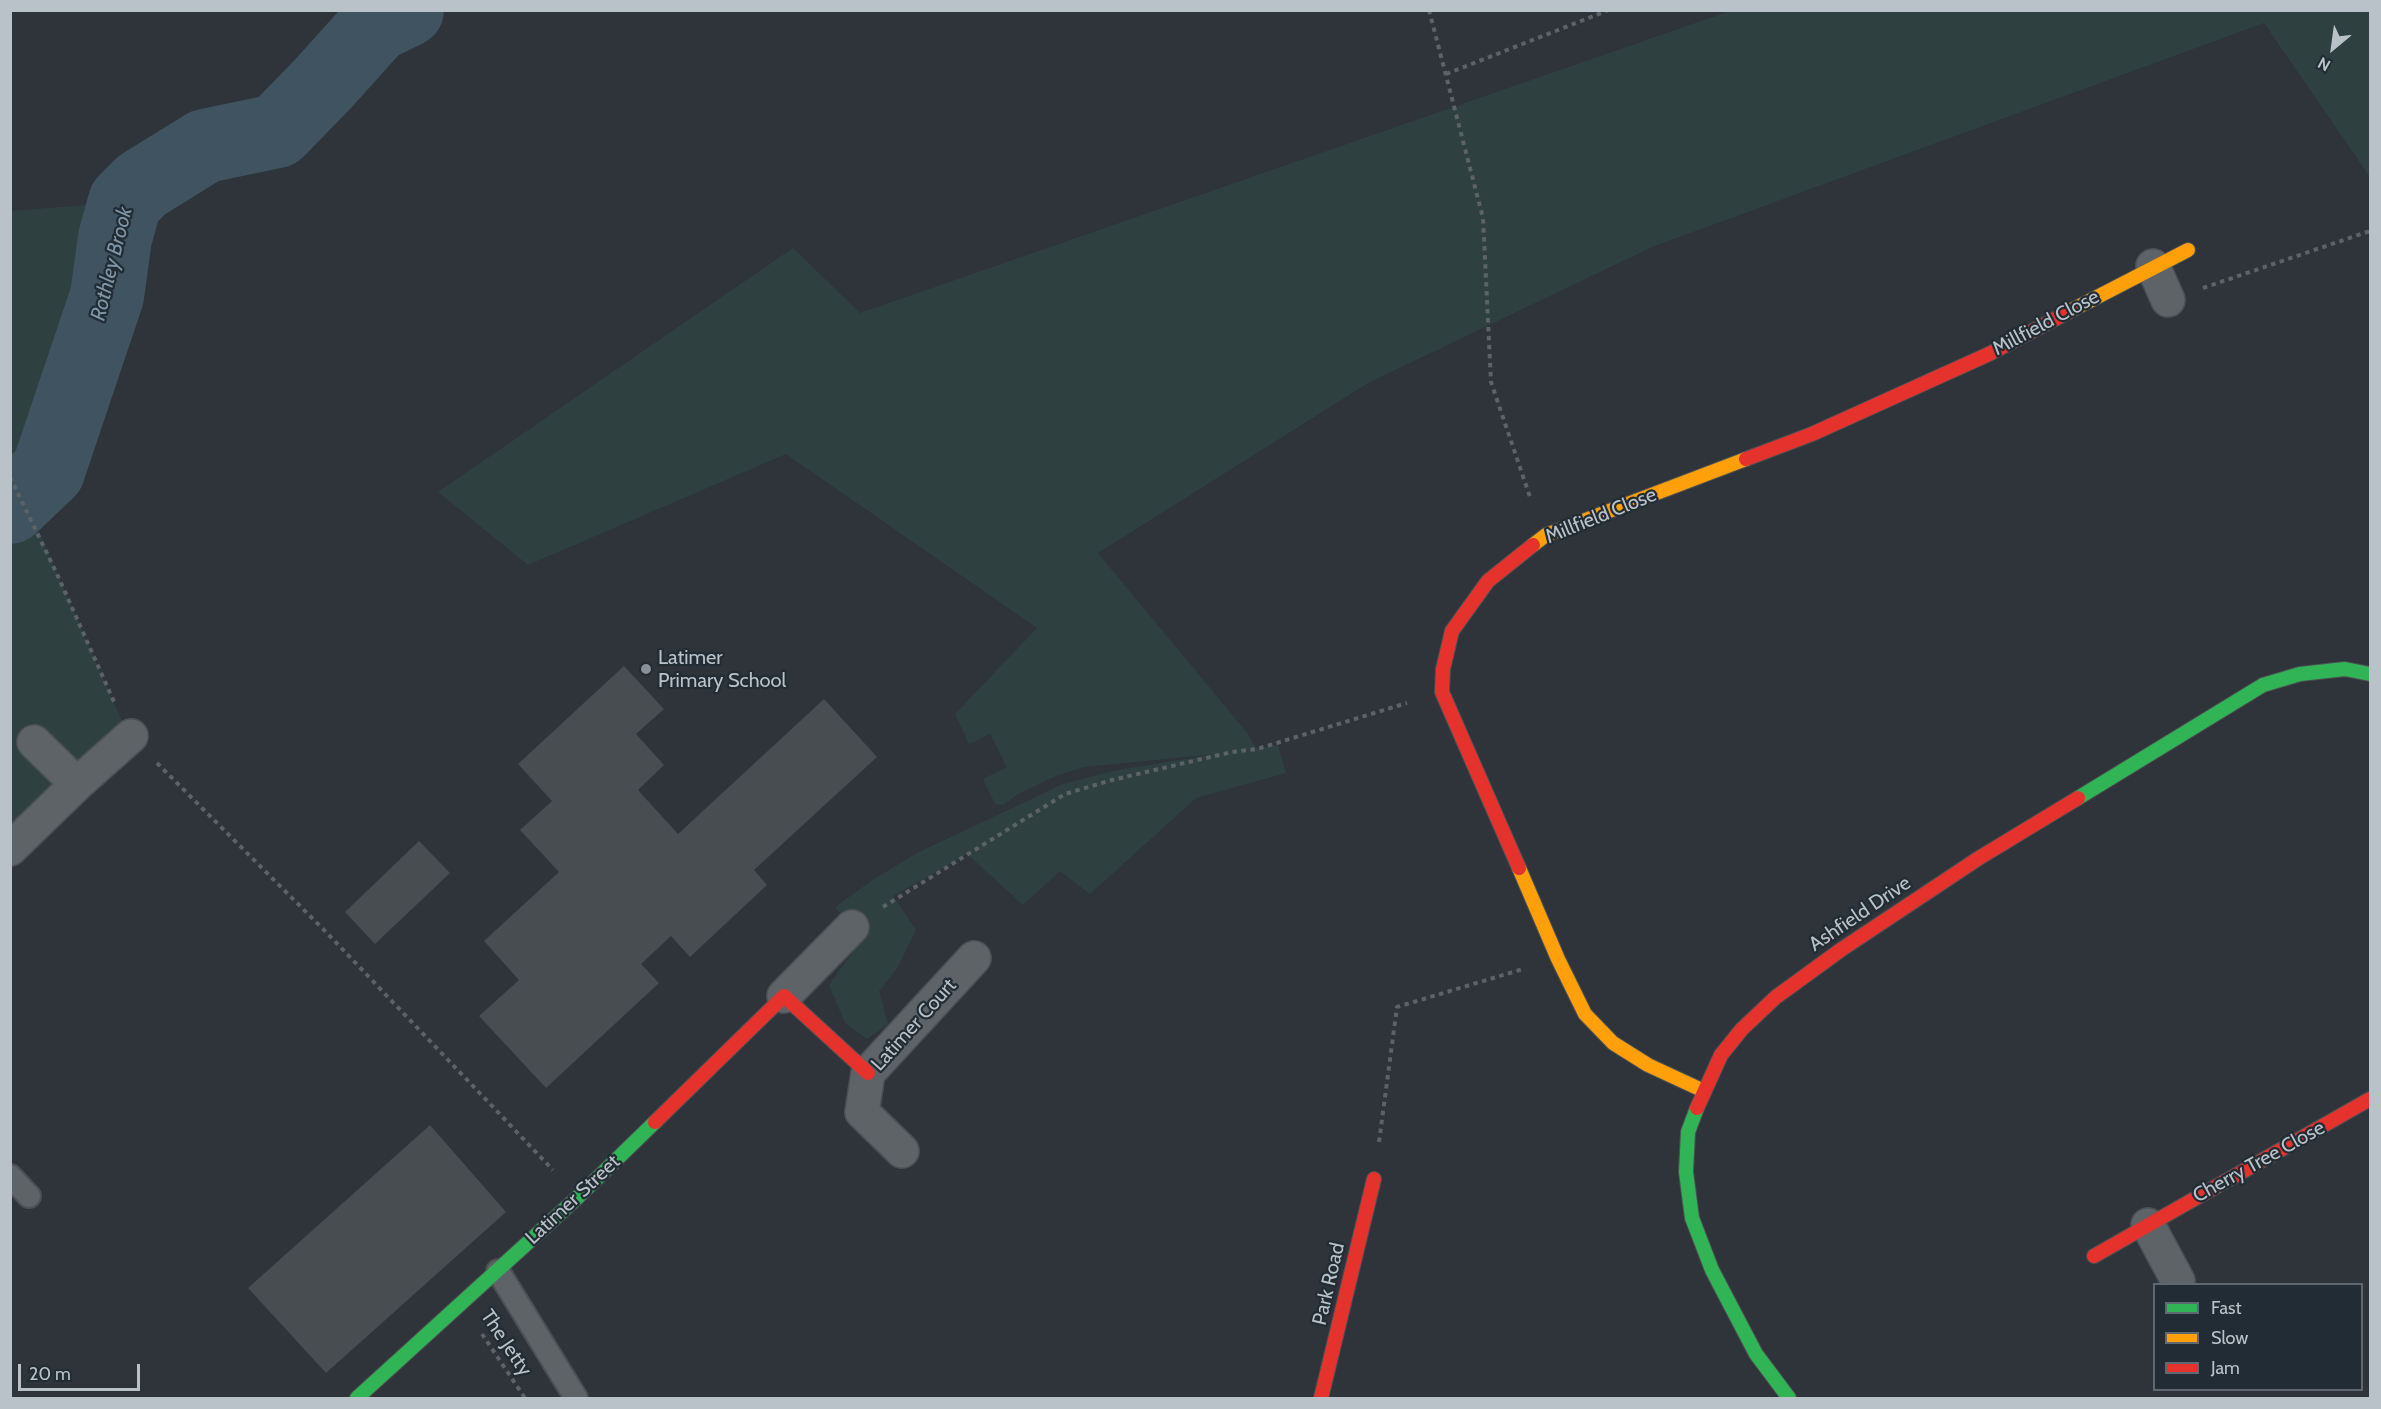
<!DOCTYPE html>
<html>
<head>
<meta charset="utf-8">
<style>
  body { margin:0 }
  #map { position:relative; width:2381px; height:1409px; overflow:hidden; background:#2e3439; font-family:Cabin,sans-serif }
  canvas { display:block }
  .frame { position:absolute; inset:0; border:12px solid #bac2c9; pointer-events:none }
  .legend { position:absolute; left:2153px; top:1283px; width:210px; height:108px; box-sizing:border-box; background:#222c34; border:2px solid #5f6870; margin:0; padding:8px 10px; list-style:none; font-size:18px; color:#bac2c9 }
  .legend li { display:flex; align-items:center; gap:12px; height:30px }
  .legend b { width:30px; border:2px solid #5f6870 }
  .north { position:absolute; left:2303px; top:18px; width:60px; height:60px; -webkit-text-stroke:4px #222c34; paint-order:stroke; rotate:209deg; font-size:16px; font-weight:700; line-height:24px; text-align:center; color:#bac2c9 }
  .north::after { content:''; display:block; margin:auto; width:21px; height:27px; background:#bac2c9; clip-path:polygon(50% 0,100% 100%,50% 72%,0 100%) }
  .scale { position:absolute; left:18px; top:1364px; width:122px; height:27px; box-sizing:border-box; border:3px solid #bac2c9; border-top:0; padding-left:8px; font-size:18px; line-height:21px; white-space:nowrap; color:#bac2c9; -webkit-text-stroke:4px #222c34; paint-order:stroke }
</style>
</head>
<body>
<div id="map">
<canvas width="2381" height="1409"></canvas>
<div class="frame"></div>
<ul class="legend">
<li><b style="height:8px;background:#30b455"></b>Fast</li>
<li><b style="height:8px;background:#ff9f0a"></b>Slow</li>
<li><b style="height:8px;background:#e5322d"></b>Jam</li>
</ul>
<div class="north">N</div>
<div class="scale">20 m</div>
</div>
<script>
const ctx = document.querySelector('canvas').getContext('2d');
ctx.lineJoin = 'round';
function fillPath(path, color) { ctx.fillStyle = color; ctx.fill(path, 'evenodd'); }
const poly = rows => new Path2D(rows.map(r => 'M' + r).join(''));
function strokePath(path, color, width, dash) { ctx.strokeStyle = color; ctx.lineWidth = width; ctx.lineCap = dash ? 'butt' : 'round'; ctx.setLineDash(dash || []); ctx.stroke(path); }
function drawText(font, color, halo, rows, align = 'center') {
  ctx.font = font + ' Cabin,sans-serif'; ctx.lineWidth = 4.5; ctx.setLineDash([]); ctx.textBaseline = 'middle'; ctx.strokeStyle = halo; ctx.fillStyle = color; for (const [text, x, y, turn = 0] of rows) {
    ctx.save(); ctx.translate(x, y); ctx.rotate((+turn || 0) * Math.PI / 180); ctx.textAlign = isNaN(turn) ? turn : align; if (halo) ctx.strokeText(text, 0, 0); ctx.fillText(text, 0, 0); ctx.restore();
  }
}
fillPath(poly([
  [1730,11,2370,11,2370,177,2264,23,1652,247,1368,383,1098,553,1248,734,1256,748,1278,745,1286,773,1196,798,1090,894,1060,871,1023,905,967,854,893,896,916,930,898,967,879,991,888,1024,867,1039,845,1023,829,985,862,939,835,907,874,879,917,853,1063,784,1113,771,1216,754,1084,767,1058,775,1018,794,1003,805,995,804,983,779,1007,767,990,734,969,744,955,714,1037,628,786,454,528,565,438,492,793,248,860,313],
  [125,202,110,275,75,395,57,445,26,485,11,471,11,211],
  [10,475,21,491,126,730,10,846]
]), '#2e4140');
strokePath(poly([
  [10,507,48,471,107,296,115,238,125,202,142,185,205,146,277,131,321,86,376,25,407,10]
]), '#3f5361', 74);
fillPath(poly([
  [624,666,664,709,636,734,664,765,638,790,678,834,824,699,877,757,754,870,767,885,690,957,671,936,641,964,659,983,546,1088,479,1016,519,980,484,941,559,872,520,830,552,801,518,764],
  [419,841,450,873,375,944,345,912],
  [430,1125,506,1212,326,1373,248,1288]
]), '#474d51');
const lane = poly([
  [10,1176,29,1196],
  [498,1271,576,1398]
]);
const street = poly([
  [2153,266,2168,300],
  [34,742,77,784],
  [10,849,77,784,131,736],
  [784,996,852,927],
  [902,1151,862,1112,868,1073,974,958],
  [2148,1225,2178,1281]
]);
const fast = poly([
  [2078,798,2263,685,2300,674,2345,669,2370,674],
  [1697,1108,1688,1132,1686,1172,1692,1218,1712,1270,1756,1354,1789,1398],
  [357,1398,578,1197,655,1122]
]);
const slow = poly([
  [2072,310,2188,250],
  [1533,545,1546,535,1746,459],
  [1519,868,1558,959,1585,1014,1613,1043,1648,1065,1704,1091]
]);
const jam = poly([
  [1746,459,1812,434,1989,354,2072,310],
  [1519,868,1442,692,1443,669,1452,631,1488,581,1533,545],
  [1697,1108,1721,1055,1742,1029,1776,997,1842,949,1979,858,2078,798],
  [655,1122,784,996,868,1073],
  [2094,1256,2370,1099],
  [1321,1398,1374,1179]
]);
strokePath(lane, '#4c5054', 26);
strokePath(street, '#4c5054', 36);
strokePath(fast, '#4c5054', 16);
strokePath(slow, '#4c5054', 16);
strokePath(jam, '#4c5054', 16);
strokePath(poly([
  [1429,10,1483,218,1491,382,1531,500],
  [1446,74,1609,10],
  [2203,288,2370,231],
  [10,477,57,574,115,704],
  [157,763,326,932,553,1170],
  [883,907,1065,794,1112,780,1232,752,1257,749,1407,703],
  [1379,1142,1397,1007,1523,969],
  [482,1334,525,1398]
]), '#5c6265', 4, [4.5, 4.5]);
strokePath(lane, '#5e6368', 22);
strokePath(street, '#5e6368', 33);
strokePath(fast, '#30b455', 14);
strokePath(slow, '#ff9f0a', 14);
strokePath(jam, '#e5322d', 14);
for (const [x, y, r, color] of [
  [646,669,6,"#899097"]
]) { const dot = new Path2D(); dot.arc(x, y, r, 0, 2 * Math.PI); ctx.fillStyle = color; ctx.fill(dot); strokePath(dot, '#222c34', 2); }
drawText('20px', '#bac2c9', '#222c34', [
  ["Millfield Close",2046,323,-28],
  ["Millfield Close",1601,516,-22],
  ["Ashfield Drive",1860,914,-34],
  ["Latimer Court",914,1025,-48],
  ["Cherry Tree Close",2259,1162,-29],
  ["Latimer Street",573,1200,-43],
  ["Park Road",1329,1284,-77],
  ["The Jetty",506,1343,56]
]);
drawText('20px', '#bac2c9', '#222c34', [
  ["Latimer",658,658],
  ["Primary School",658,681]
], 'left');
drawText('italic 21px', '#7e96a8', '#222c34', [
  ["Rothley Brook",112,264,-76]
]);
</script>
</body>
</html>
